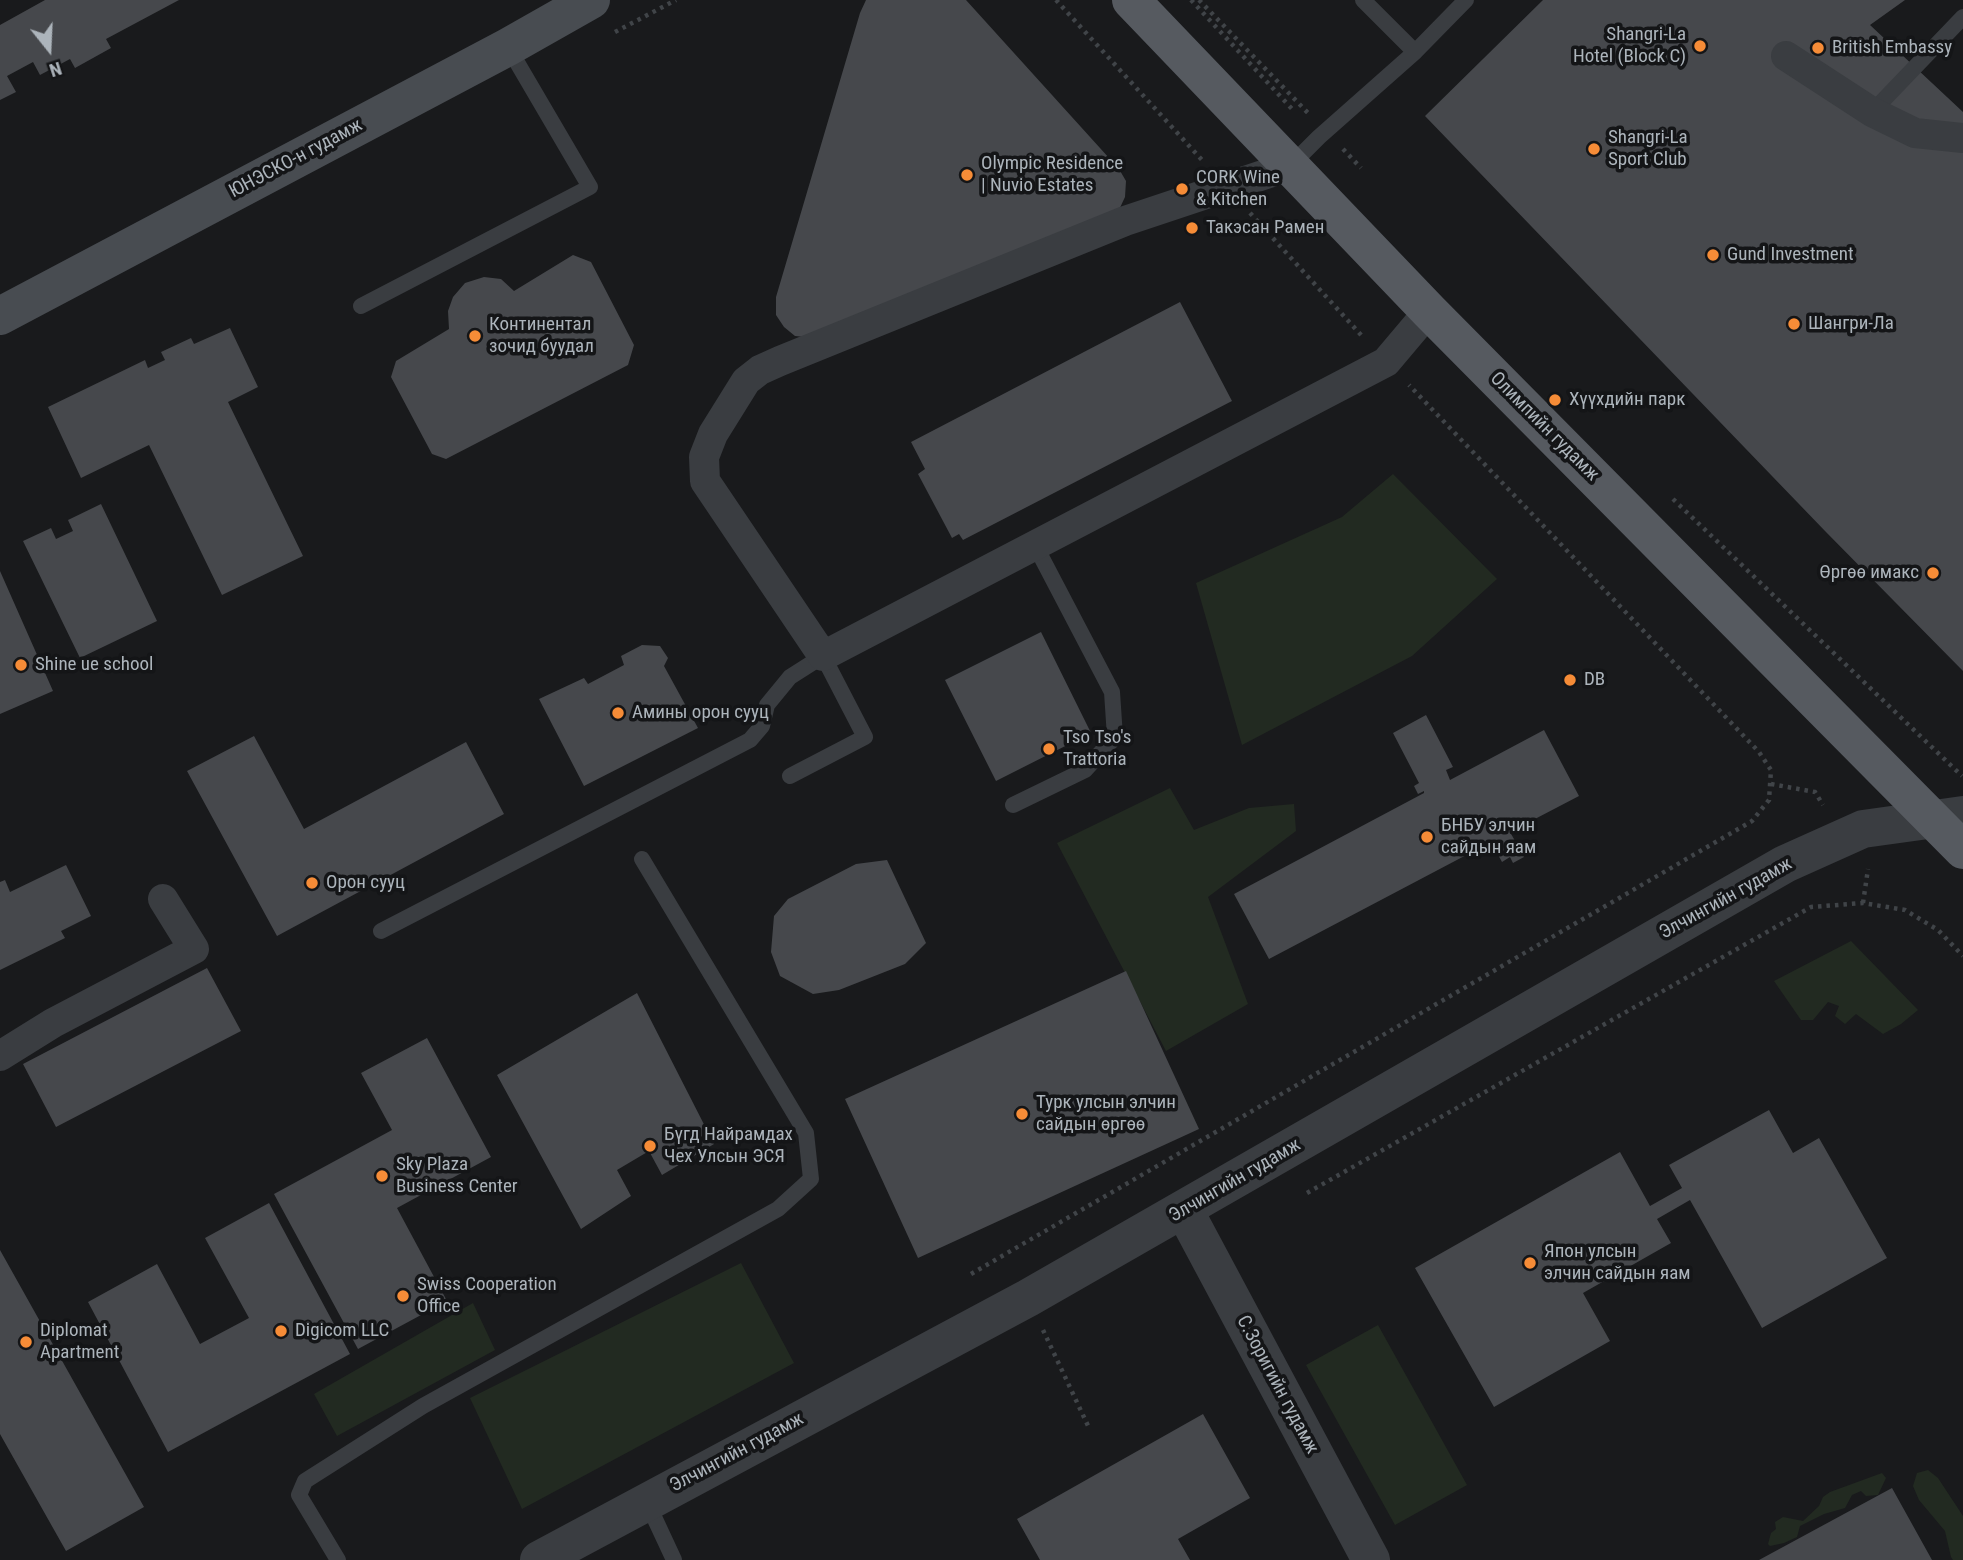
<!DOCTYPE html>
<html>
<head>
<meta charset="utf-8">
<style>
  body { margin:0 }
  #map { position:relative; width:1963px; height:1560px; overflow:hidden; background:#191a1c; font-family:"Roboto Condensed",sans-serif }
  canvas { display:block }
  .north { position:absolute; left:14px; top:14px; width:70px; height:70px; -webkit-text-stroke:5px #141517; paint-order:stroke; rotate:162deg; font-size:19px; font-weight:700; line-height:28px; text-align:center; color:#acb4bb }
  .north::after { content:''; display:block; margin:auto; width:24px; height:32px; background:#acb4bb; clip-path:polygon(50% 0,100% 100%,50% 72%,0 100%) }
</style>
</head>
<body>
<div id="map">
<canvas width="1963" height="1560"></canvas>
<div class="north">N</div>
</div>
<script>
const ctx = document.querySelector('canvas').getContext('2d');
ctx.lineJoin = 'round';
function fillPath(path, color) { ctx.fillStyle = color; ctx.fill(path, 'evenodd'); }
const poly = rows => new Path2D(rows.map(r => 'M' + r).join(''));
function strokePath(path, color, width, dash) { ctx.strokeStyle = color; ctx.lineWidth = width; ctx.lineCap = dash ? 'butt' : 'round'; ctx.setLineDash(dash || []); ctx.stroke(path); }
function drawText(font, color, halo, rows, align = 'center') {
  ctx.font = font + ' "Roboto Condensed",sans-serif'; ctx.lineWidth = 7; ctx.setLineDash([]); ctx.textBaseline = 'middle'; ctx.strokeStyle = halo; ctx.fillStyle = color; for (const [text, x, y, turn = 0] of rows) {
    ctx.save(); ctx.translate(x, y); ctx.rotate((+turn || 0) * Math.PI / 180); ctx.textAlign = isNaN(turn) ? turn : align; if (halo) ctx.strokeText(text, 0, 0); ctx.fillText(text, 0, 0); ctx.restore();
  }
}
fillPath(poly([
  [1393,474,1497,579,1412,656,1242,745,1196,583,1342,517],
  [1170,788,1194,830,1249,808,1294,804,1296,831,1208,897,1248,1004,1166,1051,1057,843],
  [1851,941,1918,1010,1901,1024,1883,1034,1856,1014,1845,1024,1835,1016,1839,1006,1828,1002,1813,1020,1801,1020,1774,981],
  [741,1263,794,1363,522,1509,470,1398],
  [473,1303,495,1350,337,1436,314,1394],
  [1378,1325,1467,1485,1395,1525,1306,1365],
  [1928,1470,1938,1478,1963,1516,1963,1560,1953,1560,1951,1557,1945,1531,1919,1500,1913,1486,1917,1473],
  [1882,1473,1886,1478,1878,1495,1866,1496,1861,1491,1852,1495,1845,1508,1824,1514,1800,1526,1797,1537,1784,1543,1770,1546,1768,1544,1771,1533,1776,1529,1775,1522,1783,1517,1803,1521,1819,1506,1823,1497,1830,1492]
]), '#222a21');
fillPath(poly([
  [45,0,179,0,106,39,111,48,75,68,70,59,40,75,33,62,7,76,16,92,0,100,0,25],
  [866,0,966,0,1119,169,1126,181,1125,197,1118,212,815,338,795,336,784,327,776,315,776,297,860,13],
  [1543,0,1905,0,1870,25,1963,112,1963,671,1825,531,1425,116],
  [573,255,591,262,634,345,628,365,446,459,432,454,391,377,396,361,449,329,448,311,453,297,465,283,484,277,501,279,514,291],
  [1180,302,1232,401,963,540,959,534,952,538,918,474,925,469,911,442],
  [230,328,258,387,228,402,303,556,222,595,149,445,81,478,48,407,145,360,148,368,165,360,161,352,191,338,194,344],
  [101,504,157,621,80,658,23,541,51,528,56,539,73,531,68,520],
  [0,571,53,691,0,714],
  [1041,632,1091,733,996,781,945,680],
  [642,645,660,646,668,658,664,666,698,728,584,786,539,699,584,678,588,684,624,665,621,656],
  [1426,715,1453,767,1446,770,1450,780,1544,730,1579,796,1510,832,1524,857,1513,863,1510,857,1502,862,1491,842,1269,959,1234,894,1424,793,1424,791,1418,794,1414,786,1419,783,1393,733],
  [254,736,304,829,466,742,504,814,277,936,187,771],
  [887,860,926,943,905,964,839,990,813,994,780,976,771,952,774,916,788,899,856,864],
  [66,865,91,916,61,931,65,938,0,970,0,882,5,880,10,892],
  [207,968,241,1031,56,1127,23,1064],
  [1126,971,1199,1129,918,1258,845,1099],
  [637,993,714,1144,662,1175,649,1151,617,1170,631,1196,581,1229,497,1075],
  [427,1038,491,1157,397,1208,447,1301,358,1349,274,1194,392,1130,361,1073],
  [1769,1110,1793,1153,1819,1138,1887,1258,1762,1328,1690,1200,1657,1219,1671,1243,1583,1293,1610,1341,1494,1407,1415,1268,1620,1152,1650,1206,1682,1188,1669,1165],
  [269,1203,350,1354,168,1452,88,1302,157,1264,200,1344,249,1318,205,1238],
  [0,1250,144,1507,66,1551,0,1434],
  [1203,1414,1250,1498,1178,1539,1190,1560,1040,1560,1017,1519],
  [1892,1488,1932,1560,1759,1560]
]), '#46484c');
strokePath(poly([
  [1056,0,1202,160],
  [1191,0,1293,110],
  [1199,0,1308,113],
  [615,32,676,0],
  [1343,149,1361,168],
  [1250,213,1362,336],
  [1673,499,1962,776],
  [1771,784,1815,792,1823,805],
  [1863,903,1868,869],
  [1307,1193,1811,907,1863,903,1905,910,1938,930,1963,956],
  [971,1274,1752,821,1769,800,1771,770,1759,752,1409,385],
  [1043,1330,1090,1430]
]), '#404448', 4.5, [3.5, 5]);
strokePath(poly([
  [1363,0,1415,52],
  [1872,112,1963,17],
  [1290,166,1319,137,1415,52,1466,0],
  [361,306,590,187,508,47],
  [1013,805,1085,770,1115,737,1112,692,1035,545],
  [381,931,750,740,762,726,767,705,790,677,823,656,865,737,790,776],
  [647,1502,674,1560],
  [338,1560,299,1495,305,1481,423,1406,778,1209,811,1179,806,1133,642,859]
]), '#3a3d41', 16);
strokePath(poly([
  [1786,56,1872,112,1915,133,1963,138],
  [1290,166,1125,221,780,361,760,370,746,381,713,434,704,457,705,481,823,656,1386,362,1429,311],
  [0,1056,53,1023,194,949,163,899]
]), '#3a3d41', 30);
strokePath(poly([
  [1184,1210,1371,1560],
  [539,1560,1028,1298,1785,864,1863,829,1963,815]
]), '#3a3d41', 38);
strokePath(poly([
  [0,316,508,47,591,0]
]), '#484c51', 38);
strokePath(poly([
  [1131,0,1429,311,1963,850]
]), '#565a60', 38);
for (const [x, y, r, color] of [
  [1700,46,7,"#f68c37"],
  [1818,48,7,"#f68c37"],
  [1594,149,7,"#f68c37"],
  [967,175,7,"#f68c37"],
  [1182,189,7,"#f68c37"],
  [1192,228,7,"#f68c37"],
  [1713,255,7,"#f68c37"],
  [1794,324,7,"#f68c37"],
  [475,336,7,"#f68c37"],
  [1555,400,7,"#f68c37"],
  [1933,573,7,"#f68c37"],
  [21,665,7,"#f68c37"],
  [1570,680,7,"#f68c37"],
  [618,713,7,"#f68c37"],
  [1049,749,7,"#f68c37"],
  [1427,837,7,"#f68c37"],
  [312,883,7,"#f68c37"],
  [1022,1114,7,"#f68c37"],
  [650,1146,7,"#f68c37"],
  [382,1176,7,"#f68c37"],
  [1530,1263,7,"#f68c37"],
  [403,1296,7,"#f68c37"],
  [281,1331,7,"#f68c37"],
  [26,1342,7,"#f68c37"]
]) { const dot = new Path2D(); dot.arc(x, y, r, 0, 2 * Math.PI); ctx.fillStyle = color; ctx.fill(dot); strokePath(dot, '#141517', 2.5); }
drawText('19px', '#acb4bb', '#141517', [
  ["Shangri-La",1686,35,"right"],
  ["Hotel (Block C)",1686,57,"right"],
  ["British Embassy",1832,48],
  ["Shangri-La",1608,138],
  ["Sport Club",1608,160],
  ["Olympic Residence",981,164],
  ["| Nuvio Estates",981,186],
  ["CORK Wine",1196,178],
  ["& Kitchen",1196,200],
  ["Такэсан Рамен",1206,228],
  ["Gund Investment",1727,255],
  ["Шангри-Лa",1808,324],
  ["Континентал",489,325],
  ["зочид буудал",489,347],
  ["Хүүхдийн парк",1569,400],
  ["Өргөө имакс",1919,573,"right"],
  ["Shine ue school",35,665],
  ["DB",1584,680],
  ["Амины орон сууц",632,713],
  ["Tso Tso's",1063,738],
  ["Trattoria",1063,760],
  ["БНБУ элчин",1441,826],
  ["сайдын яам",1441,848],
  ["Орон сууц",326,883],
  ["Турк улсын элчин",1036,1103],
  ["сайдын өргөө",1036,1125],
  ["Бүгд Найрамдах",664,1135],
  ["Чех Улсын ЭСЯ",664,1157],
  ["Sky Plaza",396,1165],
  ["Business Center",396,1187],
  ["Япон улсын",1544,1252],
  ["элчин сайдын яам",1544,1274],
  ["Swiss Cooperation",417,1285],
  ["Office",417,1307],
  ["Diplomat",40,1331],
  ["Apartment",40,1353],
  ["Digicom LLC",295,1331]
], 'left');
drawText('19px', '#acb4bb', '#141517', [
  ["ЮНЭСКО-н гудамж",296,159,-28],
  ["Олимпийн гудамж",1544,427,45],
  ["Элчингийн гудамж",1726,899,-29],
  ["Элчингийн гудамж",1235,1181,-30],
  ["С.Зоригийн гудамж",1277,1385,62],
  ["Элчингийн гудамж",737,1453,-28]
]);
</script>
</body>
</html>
